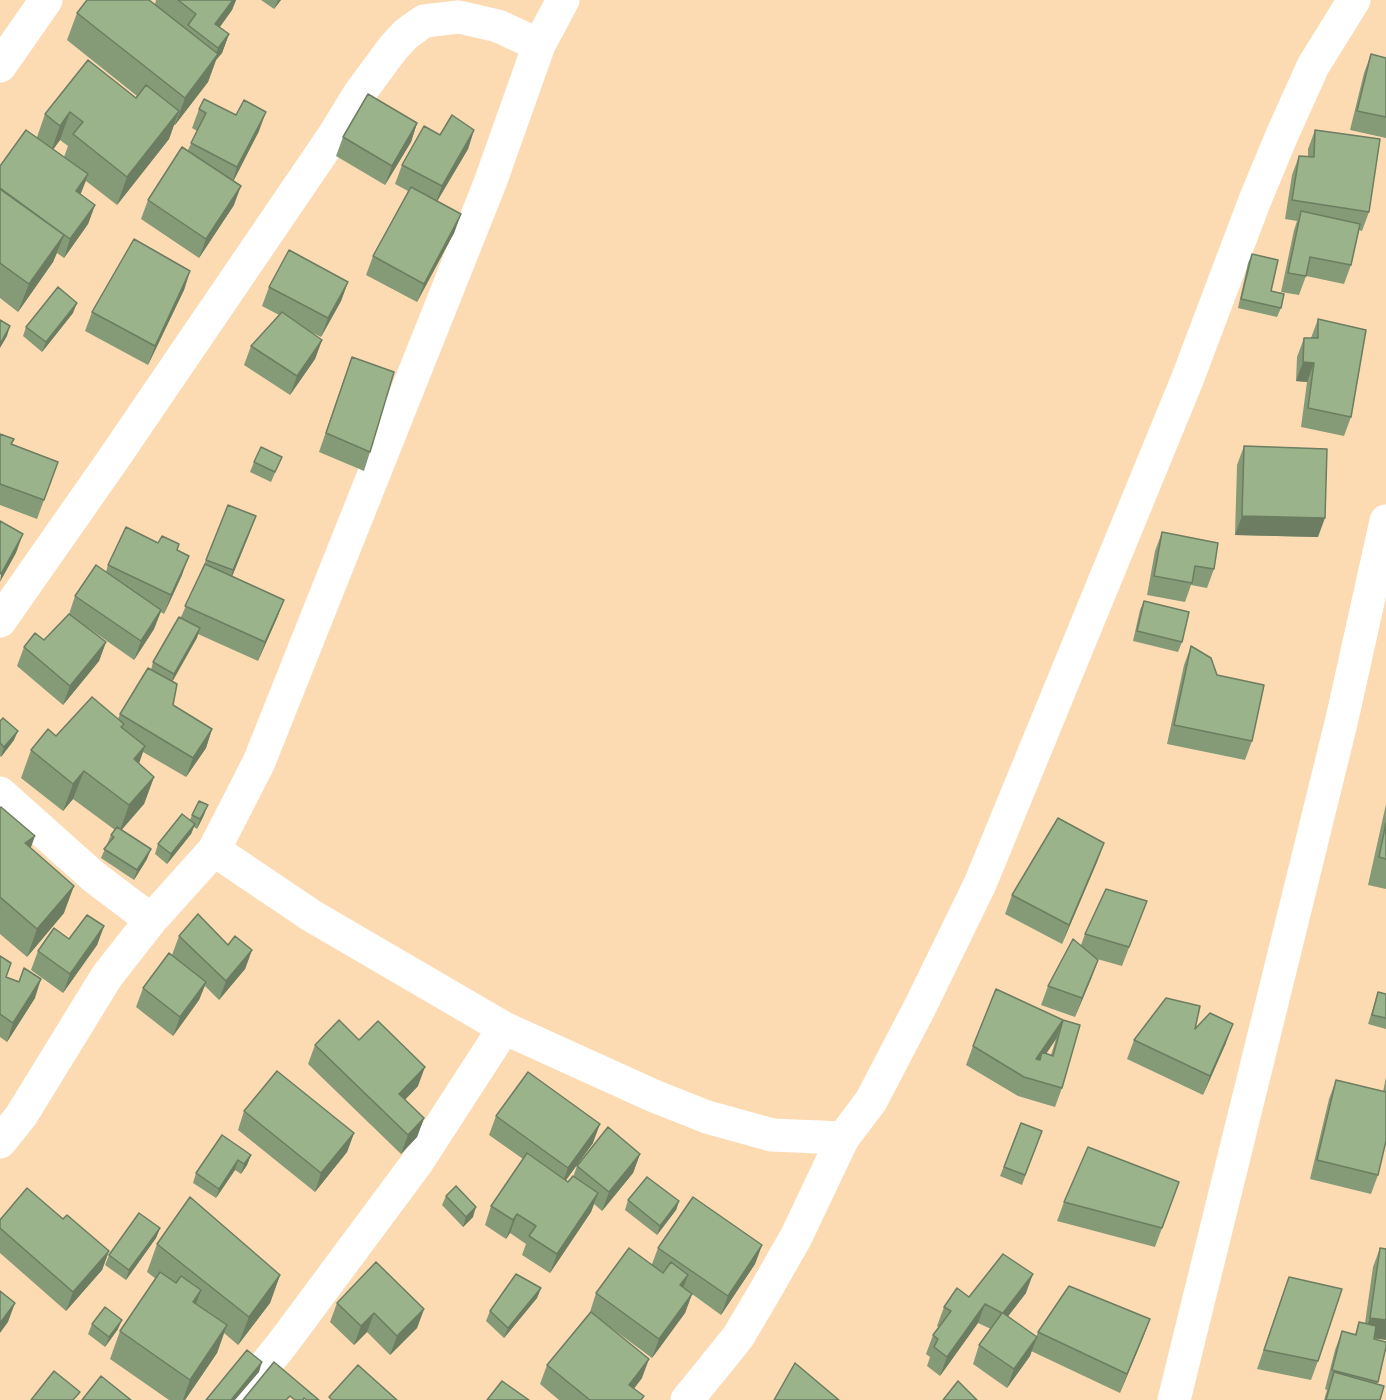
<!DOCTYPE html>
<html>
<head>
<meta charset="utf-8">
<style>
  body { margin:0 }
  canvas { display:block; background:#fcdbb3 }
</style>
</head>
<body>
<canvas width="1386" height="1400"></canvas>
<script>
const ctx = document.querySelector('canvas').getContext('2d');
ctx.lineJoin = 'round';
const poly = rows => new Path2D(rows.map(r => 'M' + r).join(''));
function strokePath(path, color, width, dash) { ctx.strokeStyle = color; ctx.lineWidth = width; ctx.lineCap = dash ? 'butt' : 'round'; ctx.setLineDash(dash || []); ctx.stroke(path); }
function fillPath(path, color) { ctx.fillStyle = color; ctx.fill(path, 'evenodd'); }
strokePath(poly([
  [563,0,539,45,490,183,259,762,214,850,312,916,504,1028,654,1096,707,1117,772,1135,843,1138,871,1101,920,1007,980,884,1187,380,1255,200,1282,135,1313,66,1354,0],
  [0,66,46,0],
  [0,621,114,458,334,135,359,94,393,48,406,34,424,21,459,17,498,26,539,45],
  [0,793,94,877,151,920],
  [0,1142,21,1116,107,976,151,920,214,850],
  [237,1400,283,1343,416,1164,504,1028],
  [687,1400,738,1337,764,1293,796,1237,843,1138],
  [1174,1400,1342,719,1386,521]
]), '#fff', 33);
fillPath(poly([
  [156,0,236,0,232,10,220,27,229,34,222,53,216,60,208,82,175,125,174,125,169,139,117,205,86,181,80,195,95,205,88,224,64,258,57,253,53,262,18,312,0,298,0,166,37,137,45,114,136,98,137,96,67,40,77,13,155,4],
  [60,140,68,146,64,157,53,149],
  [261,0,281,0,274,9],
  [1371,54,1386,58,1386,138,1350,130,1364,73],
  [199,109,259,131,233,180,234,205,199,258,141,219,148,200,188,150,197,131,192,128],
  [417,123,411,142,385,185,336,156,343,137],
  [474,130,468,149,437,201,461,214,454,233,417,302,366,275,373,256,408,191,395,184,402,165,440,135],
  [1315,130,1369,212,1362,231,1359,230,1351,265,1344,284,1306,276,1299,295,1281,292,1294,230,1297,221,1285,219,1292,175,1299,156,1308,157,1308,149],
  [1252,254,1281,308,1277,317,1238,308,1248,263],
  [190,271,184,290,148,365,85,331,92,312],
  [348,282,341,301,321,337,307,330,322,340,315,359,290,395,244,365,251,346,279,315,262,306,269,287],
  [73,313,42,352,23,336,26,327],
  [1318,319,1351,417,1344,436,1301,427,1307,382,1296,381,1297,357,1304,338,1311,338],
  [345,376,370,452,364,471,319,452],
  [0,434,12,444,58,462,37,519,0,505],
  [1244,446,1318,537,1235,535,1237,465],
  [282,457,271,482,250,472,254,462],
  [256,516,232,576,284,600,277,618,258,661,198,634,172,682,173,705,212,729,206,748,186,777,143,752,139,764,154,777,144,804,121,830,147,859,134,880,101,858,111,835,115,830,73,799,63,811,21,778,31,750,56,736,118,719,120,714,151,670,153,662,181,617,206,560],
  [1162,532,1214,569,1207,588,1191,585,1185,602,1147,595,1155,551],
  [158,543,177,550,182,575,164,614,161,612,154,629,134,660,87,627,106,642,99,661,63,705,17,666,24,647,44,640,69,614,75,596,106,572,108,565],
  [1144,601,1182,642,1178,652,1133,641,1140,610],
  [1191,646,1217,675,1252,741,1245,760,1167,744,1184,665],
  [0,721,14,740,1,757,0,756],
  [1386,804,1386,889,1368,885],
  [0,808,31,848,64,913,27,957,0,934],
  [192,815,204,815,197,829,194,827,191,834,167,864,155,854,158,844,190,820],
  [1104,843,1097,862,1062,944,1005,914,1012,895],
  [1147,901,1122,966,1097,959,1098,960,1091,979,1075,1017,1041,1005,1048,986,1081,945,1085,934],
  [104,926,97,945,63,993,31,970,38,951],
  [179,936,228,945,252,950,245,969,219,1000,205,986,199,1000,173,1036,136,1007,143,988,178,960,172,955],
  [0,956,6,977,19,981,24,968,35,998,7,1042,0,1037],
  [1378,992,1386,994,1386,1029,1368,1024],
  [1063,1020,1062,1088,1055,1107,1018,1096,966,1065,973,1046],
  [1056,1039,1051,1055,1046,1054],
  [1195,1029,1226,1043,1203,1095,1127,1059,1134,1040],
  [359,1040,418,1086,405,1100,424,1118,417,1137,401,1154,308,1064,315,1045],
  [1386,1077,1386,1141,1378,1175,1371,1194,1310,1179,1329,1099,1336,1080,1383,1092],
  [244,1111,354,1133,347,1152,315,1192,238,1130],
  [496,1116,593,1143,566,1180,568,1182,573,1177,577,1166,640,1154,633,1173,602,1211,594,1204,591,1212,550,1273,522,1255,526,1244,510,1233,506,1239,485,1225,491,1206,523,1159,489,1135],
  [1021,1123,1042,1131,1022,1185,1000,1176],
  [251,1155,247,1165,241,1174,235,1170,216,1198,193,1183,196,1173],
  [1179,1182,1155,1247,1057,1221,1064,1202],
  [446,1196,473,1217,463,1227,442,1205],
  [628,1200,679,1201,676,1210,657,1235,625,1210],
  [63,1219,109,1251,102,1270,66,1311,0,1253,0,1220],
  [160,1228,156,1238,126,1280,105,1265,109,1255],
  [157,1244,280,1275,270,1303,238,1345,224,1333,217,1353,185,1400,169,1400,110,1359,120,1331,156,1279,147,1272],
  [762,1245,755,1264,721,1315,692,1294,685,1313,652,1358,598,1318,642,1378,634,1389,642,1400,559,1400,540,1384,547,1365,590,1312,596,1293,652,1264,658,1248],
  [1380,1248,1374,1339,1386,1347,1377,1384,1380,1400,1324,1400,1327,1390,1325,1389,1335,1350,1342,1331,1355,1334,1359,1322,1365,1323,1373,1267],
  [541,1288,537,1298,504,1338,486,1321,490,1311],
  [1026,1293,1008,1316,1036,1337,1038,1332,1150,1319,1120,1393,1031,1351,1030,1356,1007,1388,973,1364,979,1345,991,1329,978,1323,940,1376,927,1366,930,1357,926,1354,933,1335,939,1327,937,1326,944,1307,969,1297],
  [1282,1296,1318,1361,1311,1380,1257,1369],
  [337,1303,424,1309,417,1328,390,1355,367,1332,354,1345,330,1322],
  [92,1324,118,1329,105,1347,88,1334]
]), '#859a77');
fillPath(poly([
  [233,0,236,0,232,10,208,43,215,24],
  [278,0,281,0,274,9],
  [229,34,222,53,216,60,208,82,175,125,185,98,213,62,218,48],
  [179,111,169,139,117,205,127,177],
  [70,112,60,140,50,154,60,126],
  [266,112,259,131,231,186,237,167],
  [417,123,411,142,385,185,392,166],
  [474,130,468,149,435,205,442,186],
  [88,174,81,193,69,210,76,191],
  [241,186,234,205,199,258,206,239],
  [95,205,88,224,64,258,70,239],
  [461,214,454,233,417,302,424,284],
  [64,235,53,262,18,312,29,284],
  [190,271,184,290,148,365,155,346],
  [348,282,341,301,321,337,328,318],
  [77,303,73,313,42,352,46,342],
  [10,326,7,336,0,348,0,344],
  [322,340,315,359,290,395,297,376],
  [1303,362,1314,363,1307,382,1296,381],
  [256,516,249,535,227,589,233,570],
  [1242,516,1325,518,1318,537,1235,535],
  [23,534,16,553,0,582,1,574],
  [189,556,182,575,164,614,171,595],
  [284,600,277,618,258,661,265,642],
  [161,610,154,629,134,660,141,641],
  [200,628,197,638,171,684,174,674],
  [106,642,99,661,63,705,70,686],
  [212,729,206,748,186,777,193,758],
  [18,731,14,740,1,757,4,747],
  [145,746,135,774,134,759],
  [84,771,73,799,63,811,73,784],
  [154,777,144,804,119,833,129,805],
  [208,805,204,815,197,829,200,819],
  [195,824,191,834,167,864,171,854],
  [35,836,25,864,25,843],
  [1104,843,1097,862,1062,944,1069,925],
  [151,849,147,859,134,880,137,870],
  [74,886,64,913,27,957,37,929],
  [104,926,97,945,63,993,70,974],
  [252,950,245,969,219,1000,226,981],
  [1098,960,1091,979,1075,1017,1082,998],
  [41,979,35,998,7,1042,13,1023],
  [206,982,199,1000,173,1036,180,1017],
  [1063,1020,1056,1039,1039,1064,1042,1052,1037,1067,1036,1059],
  [1233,1024,1226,1043,1203,1095,1210,1076],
  [425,1067,418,1086,392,1113,399,1094],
  [424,1118,417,1137,401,1154,408,1135],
  [600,1124,593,1143,561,1187,568,1168],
  [354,1133,347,1152,315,1192,321,1173],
  [640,1154,633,1173,602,1211,609,1192],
  [251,1155,247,1165,241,1174,244,1164],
  [238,1160,235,1170,216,1198,219,1189],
  [598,1193,591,1212,550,1273,557,1254],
  [679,1201,676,1210,657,1235,660,1226],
  [476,1207,473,1217,463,1227,466,1217],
  [517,1214,510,1233,506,1239,513,1220],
  [160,1228,156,1238,126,1280,129,1270],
  [762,1245,755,1264,721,1315,728,1296],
  [109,1251,102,1270,66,1311,73,1292],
  [1033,1274,1026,1293,996,1332,1003,1313],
  [280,1275,270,1303,238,1345,249,1317],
  [688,1275,681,1294,680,1285],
  [541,1288,537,1298,504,1338,508,1328],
  [201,1290,191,1318,193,1302],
  [692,1294,685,1313,652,1358,659,1339],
  [15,1303,8,1322,0,1333,0,1323],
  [985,1304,978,1323,940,1376,947,1357],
  [424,1309,417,1328,390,1355,397,1336],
  [374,1313,367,1332,354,1345,361,1326],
  [1370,1318,1386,1320,1386,1340,1363,1337],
  [1150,1319,1143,1338,1120,1393,1127,1374],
  [122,1320,118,1329,105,1347,109,1337],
  [227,1325,217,1353,185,1400,183,1400,190,1380],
  [1037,1337,1030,1356,1007,1388,1014,1369],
  [649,1359,642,1378,624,1400,629,1385],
  [262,1362,259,1372,235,1400,231,1400]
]), '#6c7d61');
const building = poly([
  [87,0,149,0,218,54,185,98,77,13,87,0],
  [178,0,233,0,215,24,229,34,218,48,188,25,196,14,178,0],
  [1371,54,1386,58,1386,117,1357,111,1371,54],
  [88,60,136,98,146,85,179,111,127,177,73,134,83,122,70,112,60,126,45,114,88,60],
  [368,94,417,123,392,166,343,137,368,94],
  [204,99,236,115,244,100,266,112,237,167,191,143,206,113,199,109,204,99],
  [452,115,474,130,442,186,402,165,424,126,440,135,452,115],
  [26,130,88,174,76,191,95,205,70,239,0,188,0,166,26,130],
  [1315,130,1380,139,1369,212,1292,200,1299,156,1314,157,1315,130],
  [182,147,241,186,206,239,148,200,182,147],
  [411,187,461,214,424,284,373,256,411,187],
  [0,189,64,235,29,284,0,263,0,189],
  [1301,211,1360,224,1351,265,1310,257,1306,276,1288,273,1301,211],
  [134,239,190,271,155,346,92,312,134,239],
  [289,250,348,282,328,318,269,287,289,250],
  [1252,254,1278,260,1271,291,1284,294,1281,308,1241,299,1252,254],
  [58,287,77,303,46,342,26,327,58,287],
  [282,312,322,340,297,376,251,346,282,312],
  [1318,319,1366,330,1351,417,1308,408,1314,363,1303,362,1304,338,1318,338,1318,319],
  [0,320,10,326,0,344,0,320],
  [352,357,394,372,370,452,326,433,352,357],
  [0,434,14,439,11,444,58,462,44,500,0,484,0,434],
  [1244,446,1327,449,1325,518,1242,516,1244,446],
  [261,447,282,457,275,472,254,462,261,447],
  [228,505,256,516,233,570,206,560,228,505],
  [0,521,23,534,1,574,0,573,0,521],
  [126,527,158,543,162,536,179,544,177,550,189,556,171,595,108,565,126,527],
  [1162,532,1218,543,1214,569,1195,566,1192,583,1154,576,1162,532],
  [205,564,284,600,265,642,185,606,205,564],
  [96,565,161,610,141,641,75,596,96,565],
  [1144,601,1189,612,1182,642,1137,631,1144,601],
  [69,614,106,642,70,686,24,647,35,633,44,640,69,614],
  [179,617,200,628,174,674,153,662,179,617],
  [1191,646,1211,658,1217,675,1264,685,1252,741,1174,725,1191,646],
  [148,668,177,684,173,705,212,729,193,758,120,714,148,668],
  [92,697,124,724,121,727,145,746,134,759,154,777,129,805,84,771,73,784,31,750,48,729,56,736,92,697],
  [3,718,18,731,4,747,0,743,0,721,3,718],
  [199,801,208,805,200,819,192,815,199,801],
  [1,807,35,836,25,843,74,886,37,929,0,897,0,808,1,807],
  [182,814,195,824,171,854,158,844,182,814],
  [1058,818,1104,843,1069,925,1012,895,1058,818],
  [1386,823,1386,859,1379,857,1386,823],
  [117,827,151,849,137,870,104,849,114,837,111,835,117,827],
  [1106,889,1147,901,1129,947,1085,934,1106,889],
  [198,914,228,945,235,936,252,950,226,981,179,936,198,914],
  [87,915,104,926,70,974,38,951,54,928,69,939,87,915],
  [1073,939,1098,960,1082,998,1048,986,1073,939],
  [169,953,206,982,180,1017,143,988,169,953],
  [0,956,11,963,6,977,19,982,24,968,41,979,13,1023,0,1014,0,956],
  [996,989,1063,1020,1080,1025,1062,1088,1024,1077,973,1046,996,989],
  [1063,1020,1053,1056,1042,1052,1040,1060,1036,1059,1063,1020],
  [1378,992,1386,994,1386,1018,1372,1015,1378,992],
  [1166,998,1200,1006,1195,1029,1210,1013,1233,1024,1210,1076,1134,1040,1166,998],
  [339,1020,359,1040,378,1021,425,1067,399,1094,424,1118,408,1135,315,1045,339,1020],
  [277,1071,354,1133,321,1173,244,1111,277,1071],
  [528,1072,600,1124,568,1168,496,1116,528,1072],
  [1336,1080,1386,1092,1386,1141,1378,1175,1317,1160,1336,1080],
  [1021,1123,1042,1131,1025,1175,1004,1167,1021,1123],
  [608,1127,640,1154,609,1192,577,1166,608,1127],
  [222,1135,251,1155,244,1164,238,1160,219,1189,196,1173,222,1135],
  [1088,1147,1179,1182,1162,1228,1064,1202,1088,1147],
  [527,1153,568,1182,573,1176,598,1193,557,1254,529,1236,536,1226,517,1214,513,1220,491,1206,527,1153],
  [647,1177,679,1201,660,1226,628,1200,647,1177],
  [456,1186,476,1207,466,1217,446,1196,456,1186],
  [27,1188,63,1219,67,1215,109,1251,73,1292,0,1228,0,1220,27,1188],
  [190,1197,280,1275,249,1317,157,1244,190,1197],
  [693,1197,762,1245,728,1296,658,1248,693,1197],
  [139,1213,160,1228,129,1270,109,1255,139,1213],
  [629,1248,663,1273,671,1262,688,1275,680,1285,692,1294,659,1339,596,1293,629,1248],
  [1380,1248,1386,1249,1386,1320,1370,1318,1380,1248],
  [1003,1254,1033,1274,1003,1313,1037,1337,1014,1369,979,1345,1002,1313,985,1304,947,1357,934,1347,938,1339,933,1335,951,1311,944,1307,957,1288,969,1297,1003,1254],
  [376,1262,424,1309,397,1336,374,1313,361,1326,337,1303,376,1262],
  [160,1272,176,1283,181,1276,201,1290,193,1302,227,1325,190,1380,120,1331,160,1272],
  [516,1274,541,1288,508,1328,490,1311,516,1274],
  [1289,1277,1342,1289,1318,1361,1264,1350,1289,1277],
  [1069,1286,1150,1319,1127,1374,1038,1332,1069,1286],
  [0,1291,15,1303,0,1323,0,1291],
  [105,1307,122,1320,109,1337,92,1324,105,1307],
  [591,1312,649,1359,629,1385,644,1396,641,1400,590,1400,547,1365,591,1312],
  [1359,1322,1376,1326,1374,1339,1386,1342,1386,1347,1378,1382,1332,1370,1342,1331,1356,1335,1359,1322],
  [247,1350,262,1362,231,1400,206,1400,247,1350],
  [274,1362,319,1400,307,1400,304,1398,303,1400,295,1400,290,1396,286,1400,243,1400,274,1362],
  [795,1363,839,1400,774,1400,795,1363],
  [358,1365,397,1400,332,1400,329,1397,358,1365],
  [54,1371,80,1392,73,1400,31,1400,54,1371],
  [1334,1372,1384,1386,1380,1400,1326,1400,1334,1372],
  [101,1376,131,1400,82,1400,101,1376],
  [502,1381,529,1400,487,1400,502,1381],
  [958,1381,977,1400,943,1400,958,1381]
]);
fillPath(building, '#9bb38a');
strokePath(building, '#6c7d61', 1.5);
</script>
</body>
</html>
